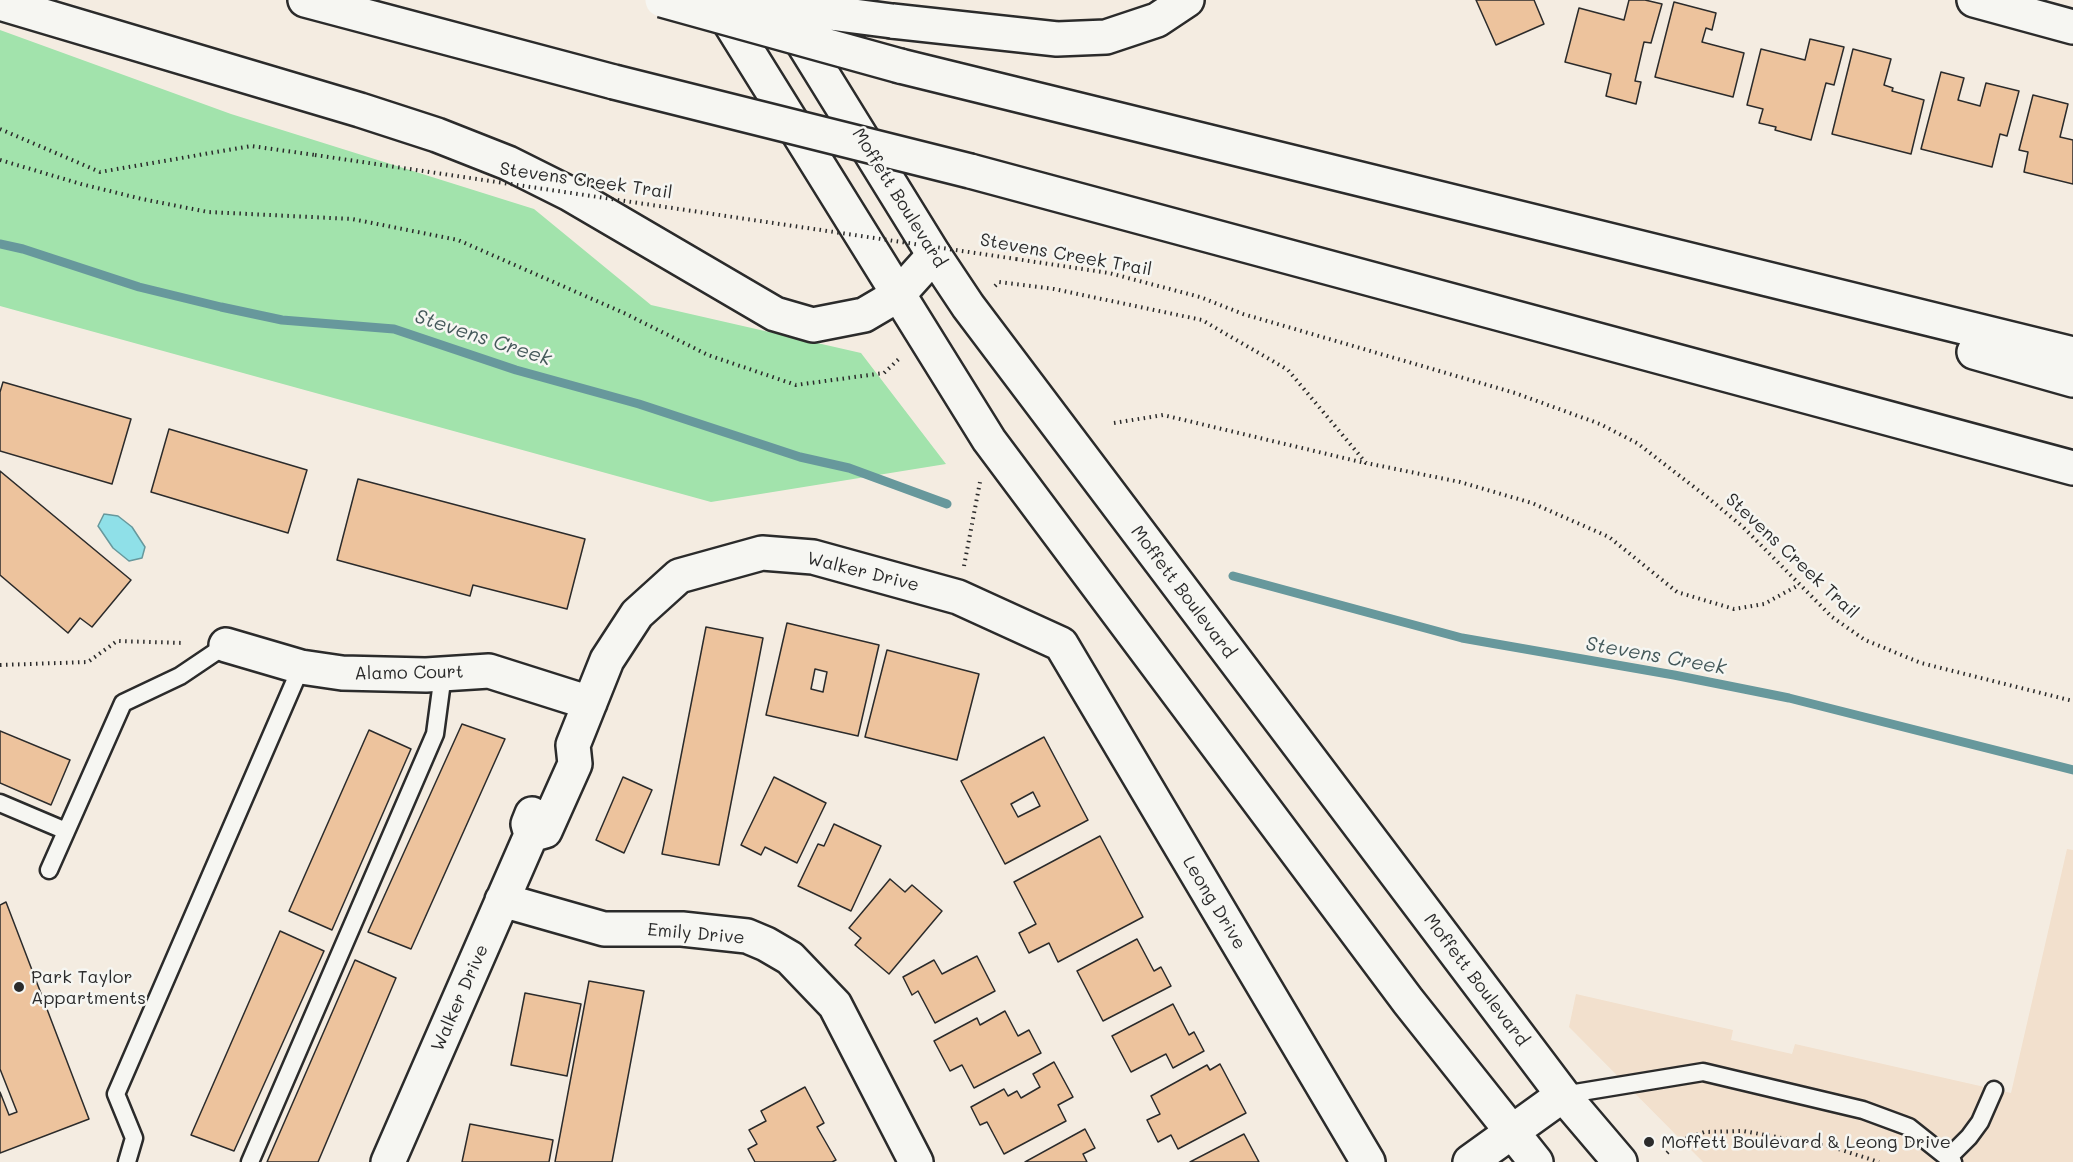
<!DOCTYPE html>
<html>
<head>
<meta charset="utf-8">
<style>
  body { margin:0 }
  canvas { display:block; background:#f4ece1 }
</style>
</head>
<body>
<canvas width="2073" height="1162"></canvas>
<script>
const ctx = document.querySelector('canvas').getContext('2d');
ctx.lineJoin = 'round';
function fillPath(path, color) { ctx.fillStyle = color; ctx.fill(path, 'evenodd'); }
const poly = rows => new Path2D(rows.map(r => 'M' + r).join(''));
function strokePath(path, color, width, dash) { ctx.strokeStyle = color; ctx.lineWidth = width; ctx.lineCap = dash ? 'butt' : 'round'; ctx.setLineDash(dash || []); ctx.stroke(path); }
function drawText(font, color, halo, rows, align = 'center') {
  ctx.font = font + ' Mali,sans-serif'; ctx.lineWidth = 5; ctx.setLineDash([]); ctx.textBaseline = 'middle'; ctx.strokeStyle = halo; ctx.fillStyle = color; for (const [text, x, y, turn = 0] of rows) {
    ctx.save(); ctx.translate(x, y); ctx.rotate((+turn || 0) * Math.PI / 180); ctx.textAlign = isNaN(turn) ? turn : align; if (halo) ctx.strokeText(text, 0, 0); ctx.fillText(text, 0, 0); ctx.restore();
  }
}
fillPath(poly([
  [2067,849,2073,850,2073,1162,1703,1162,1569,1027,1576,994,1733,1030,1731,1040,1792,1054,1795,1044,2011,1093]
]), '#f2e0cd');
fillPath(poly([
  [0,30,231,114,534,209,651,305,861,353,946,464,711,502,0,306]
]), '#a2e3ac');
const water = poly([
  [104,514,118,516,132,527,145,547,142,558,129,561,113,548,98,526,104,514]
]);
fillPath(water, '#8fe0e8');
strokePath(water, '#67989c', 1.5);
strokePath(poly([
  [0,244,23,249,139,287,221,307,282,320,394,329,516,370,639,404,800,457,849,468,947,504],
  [1233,576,1462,638,1674,675,1789,698,2073,770]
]), '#67989c', 9);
const building = poly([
  [1476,0,1534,0,1544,24,1496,45,1476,0],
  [1629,0,1645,0,1662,4,1651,43,1644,42,1635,81,1641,82,1636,104,1606,96,1611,74,1565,62,1579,8,1624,20,1629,0],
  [1674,2,1716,13,1712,30,1706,28,1702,42,1744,53,1733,97,1655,77,1674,2],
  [1810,39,1844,47,1834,85,1826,83,1811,140,1775,130,1776,127,1759,123,1763,109,1747,105,1761,49,1805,60,1810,39],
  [1853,49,1891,59,1884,85,1893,88,1892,91,1924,100,1911,154,1832,134,1853,49],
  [1941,72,1964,78,1958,100,1980,106,1986,83,2019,91,2007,136,2000,134,1992,167,1921,149,1941,72],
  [2033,95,2068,104,2060,137,2073,140,2073,184,2024,172,2028,152,2019,150,2033,95],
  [3,382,131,419,112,484,0,451,0,392,3,382],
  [169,429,307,470,288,533,151,492,169,429],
  [0,471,131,580,92,627,80,618,68,633,0,575,0,471],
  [358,479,585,539,567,609,473,585,470,596,337,560,358,479],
  [787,623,879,645,858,736,766,715,787,623],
  [815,669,827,672,823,692,811,689,815,669],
  [706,627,763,638,719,865,662,854,706,627],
  [887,650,979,674,957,760,865,737,887,650],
  [462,724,505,739,411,949,368,932,462,724],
  [369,730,411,749,332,930,289,911,369,730],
  [0,731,70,760,51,805,0,783,0,731],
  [1044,737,1088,820,1005,864,961,781,1044,737],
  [1033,792,1040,806,1018,817,1011,804,1033,792],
  [623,777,652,790,624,853,596,840,623,777],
  [774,777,826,803,797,863,765,847,761,855,741,845,774,777],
  [834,824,881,846,851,911,798,886,818,844,824,846,834,824],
  [1100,836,1143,917,1058,962,1049,943,1029,953,1019,933,1036,924,1014,882,1100,836],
  [890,879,905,892,912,885,942,911,889,974,855,945,861,938,849,928,890,879],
  [6,902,89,1119,0,1153,0,1092,9,1115,17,1112,0,1069,0,905,6,902],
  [280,931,324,951,234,1151,191,1135,280,931],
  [1137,939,1154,971,1161,967,1171,986,1103,1021,1077,971,1137,939],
  [977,956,995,991,935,1023,918,991,912,995,903,977,934,960,942,974,977,956],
  [355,960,396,978,318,1162,267,1162,355,960],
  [589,981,644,991,612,1162,555,1162,589,981],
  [525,993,581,1004,567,1076,511,1065,525,993],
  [1173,1004,1189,1035,1194,1032,1204,1051,1173,1068,1166,1054,1131,1072,1112,1036,1173,1004],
  [1005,1011,1018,1036,1029,1030,1041,1053,974,1088,962,1065,950,1071,934,1041,977,1018,980,1025,1005,1011],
  [1054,1062,1073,1097,1058,1105,1066,1121,1004,1154,987,1122,980,1125,971,1107,1004,1089,1008,1096,1017,1091,1021,1098,1040,1087,1033,1074,1054,1062],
  [1220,1064,1246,1113,1178,1149,1171,1135,1158,1142,1147,1120,1160,1114,1151,1096,1207,1065,1210,1070,1220,1064],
  [805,1087,824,1123,817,1127,836,1160,832,1162,755,1162,748,1149,757,1144,749,1130,766,1121,761,1111,805,1087],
  [470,1124,553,1140,549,1162,462,1162,470,1124],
  [1085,1129,1095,1148,1083,1154,1087,1162,1025,1162,1085,1129],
  [1244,1134,1259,1162,1190,1162,1244,1134]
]);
fillPath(building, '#edc39d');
strokePath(building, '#2b2b2b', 1.5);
const service = poly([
  [0,803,66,831],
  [49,870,123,703,180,676,226,645],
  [1563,1095,1703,1072,1863,1110,1909,1127,1953,1162],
  [1949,1157,1969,1137,1980,1122,1994,1090],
  [127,1162,134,1138,116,1094,301,667],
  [250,1162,435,734,443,674]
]);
const minor = poly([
  [1974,0,2073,27],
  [226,645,301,667,342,673,426,675,489,671,590,703],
  [531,835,545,831,575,764,573,745,607,660,637,614,679,576,762,553,813,557,958,597,1061,644,1368,1162],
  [502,900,604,929,682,929,747,936,766,944,790,958,835,1005,916,1162],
  [388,1162,531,835,528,824,532,814]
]);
const secondary = poly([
  [717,2,989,440,1408,1001,1536,1162],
  [790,22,934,255,968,306,1563,1095,1620,1162],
  [1470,1162,1563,1095]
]);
const motorway = poly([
  [305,0,614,82],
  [0,3,360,110,437,135,508,163,570,194,775,314,813,325,864,315,898,295,934,255],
  [892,21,1057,39,1106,37,1157,20,1187,0],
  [900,66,2073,354],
  [970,171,2073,468],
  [1974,352,2073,380]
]);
strokePath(service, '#2b2b2b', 21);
strokePath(minor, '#2b2b2b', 38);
strokePath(secondary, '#2b2b2b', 38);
strokePath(motorway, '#2b2b2b', 38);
strokePath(poly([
  [0,129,100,172,251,146,315,155],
  [0,160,81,184,142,199,208,212,352,219,458,240,624,313,708,355,796,385,884,373,901,357],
  [1016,259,1109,273,1200,297,1243,314,1515,393,1600,424,1637,443,1707,497,1743,527,1832,617,1865,640,1921,663,2073,701],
  [995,286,999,282,1054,289,1202,320,1288,370,1366,463,1460,482,1532,503,1609,537,1677,592,1734,609,1764,604,1799,585],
  [1114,423,1163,415,1365,463],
  [964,566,980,482],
  [0,665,88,662,117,641,184,643],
  [1667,1153,1679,1141,1704,1132,1743,1131,1832,1147,1879,1162]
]), '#2b2b2b', 4, [1.5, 4.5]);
strokePath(service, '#f6f6f2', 16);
strokePath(minor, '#f6f6f2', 33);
strokePath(secondary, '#f6f6f2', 33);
strokePath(motorway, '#f6f6f2', 33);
const motorwayBridge = poly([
  [662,0,900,66],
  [729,0,892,21],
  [614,82,970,171]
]);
strokePath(motorwayBridge, '#2b2b2b', 38, []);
strokePath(poly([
  [315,155,1016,259]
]), '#2b2b2b', 4, [1.5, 4.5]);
strokePath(motorwayBridge, '#f6f6f2', 33);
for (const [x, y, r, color] of [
  [19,987,6,"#2b2b2b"],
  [1649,1142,6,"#2b2b2b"]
]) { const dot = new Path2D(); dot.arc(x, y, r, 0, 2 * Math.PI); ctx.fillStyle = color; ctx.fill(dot); strokePath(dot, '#f6f6f2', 2); }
drawText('18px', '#2b2b2b', '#f6f6f2', [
  ["Stevens Creek Trail",586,181,8],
  ["Moffett Boulevard",899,198,58],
  ["Stevens Creek Trail",1066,255,10],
  ["Stevens Creek Trail",1792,556,43],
  ["Walker Drive",863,572,14],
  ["Moffett Boulevard",1183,592,53],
  ["Alamo Court",409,673,-1],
  ["Leong Drive",1214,903,59],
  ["Emily Drive",696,934,5],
  ["Moffett Boulevard",1476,980,53],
  ["Walker Drive",460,998,-66]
]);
drawText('18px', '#2b2b2b', '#f6f6f2', [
  ["Park Taylor",31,977],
  ["Appartments",31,998],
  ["Moffett Boulevard & Leong Drive",1661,1142]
], 'left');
drawText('italic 20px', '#44585a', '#f6f6f2', [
  ["Stevens Creek",483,338,18],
  ["Stevens Creek",1656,656,10]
]);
</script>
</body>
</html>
